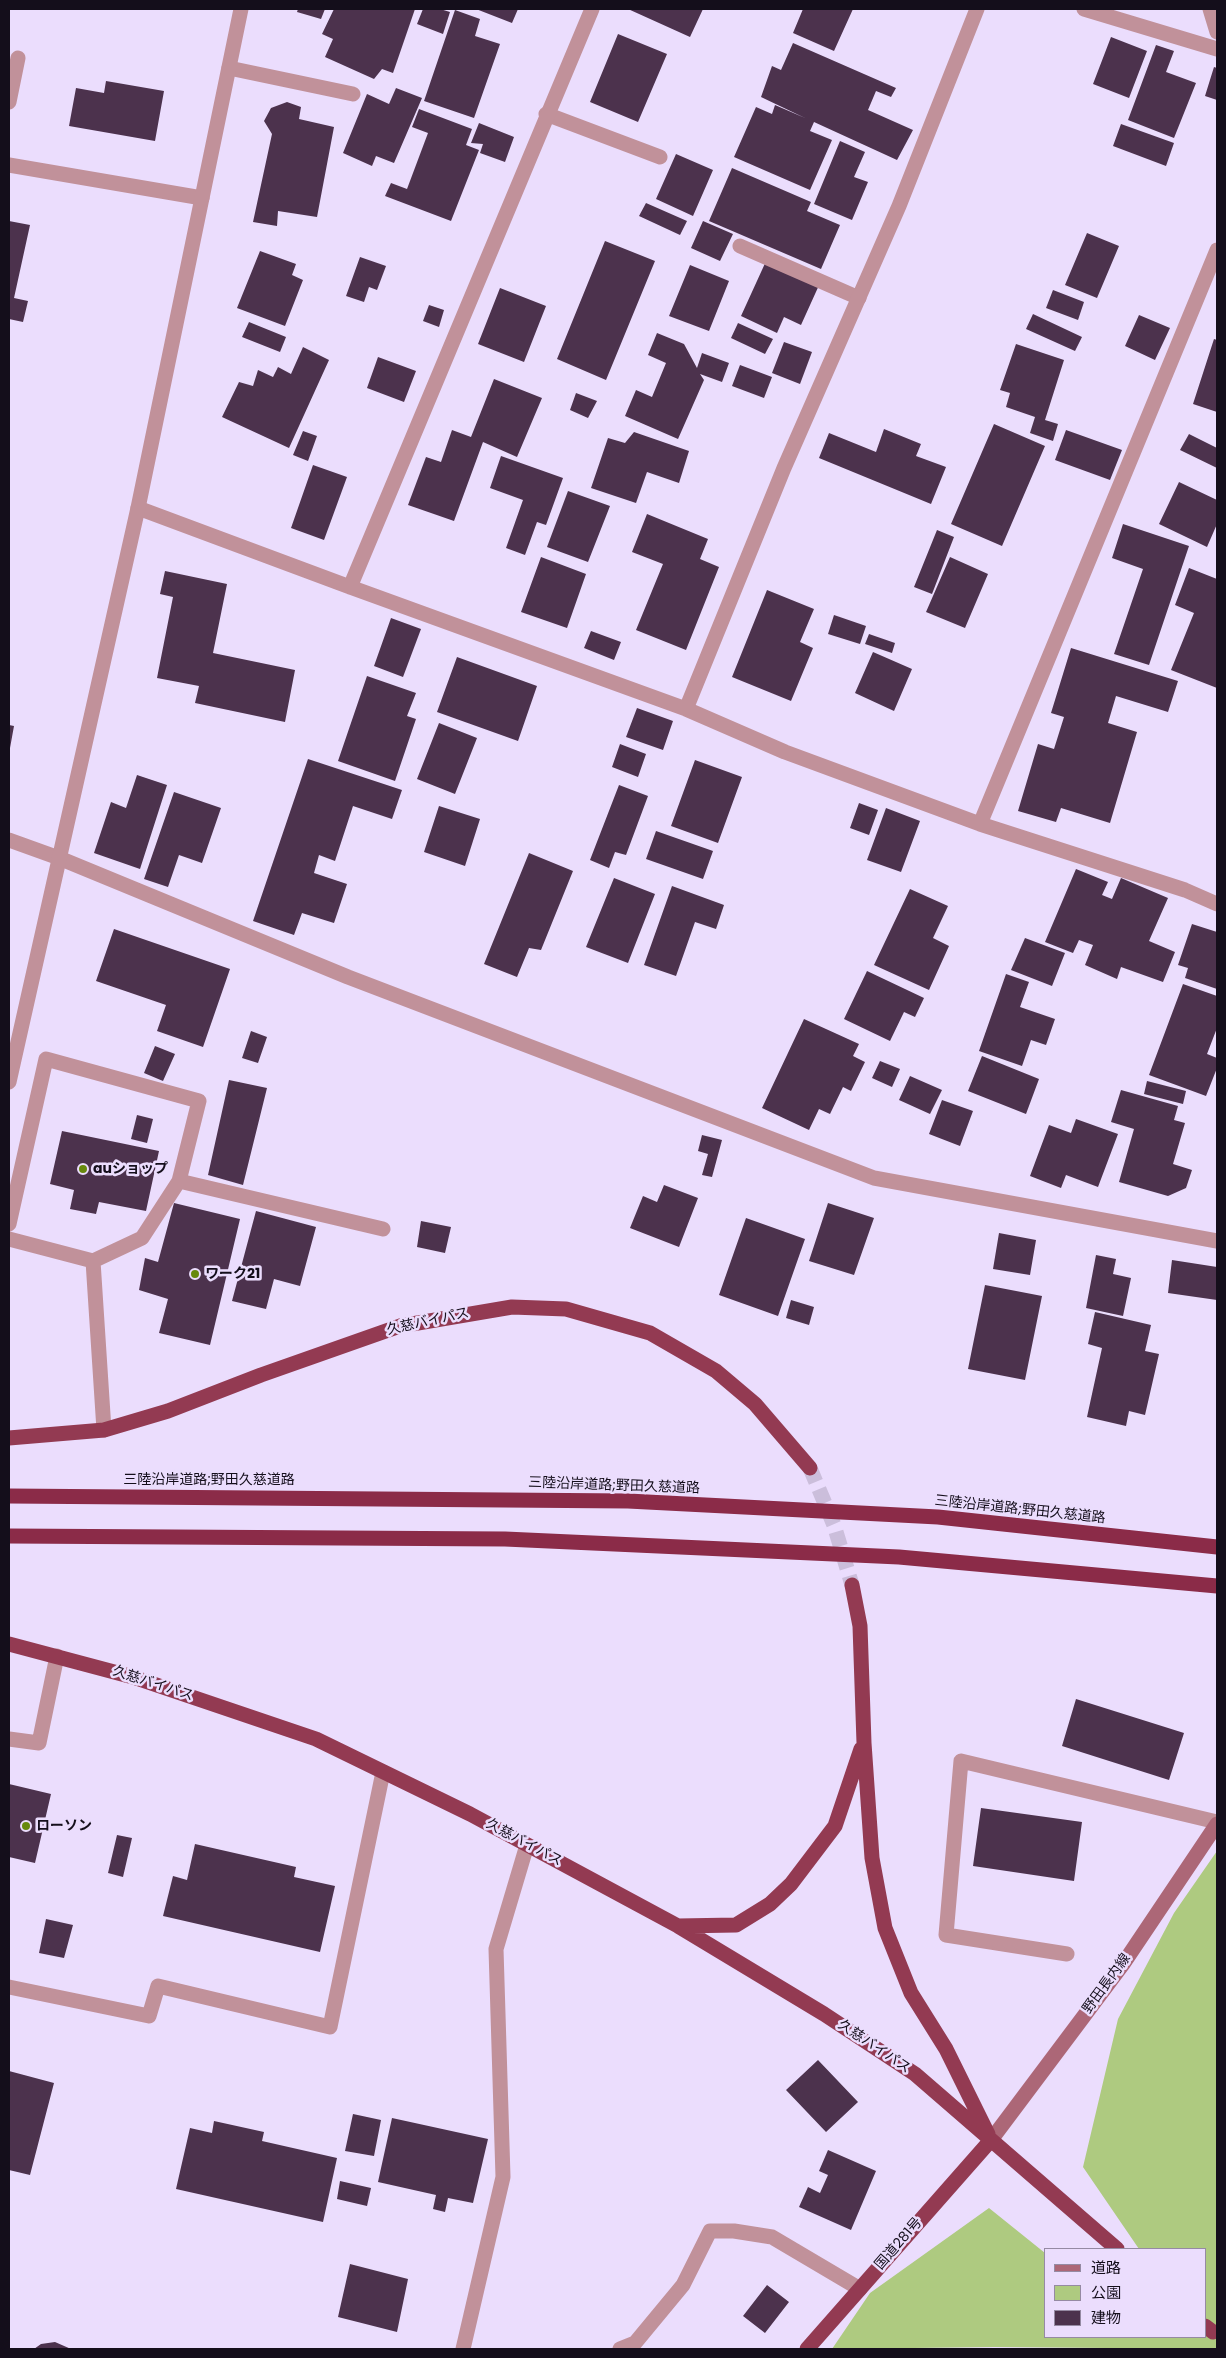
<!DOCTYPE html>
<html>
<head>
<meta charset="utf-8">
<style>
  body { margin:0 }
  #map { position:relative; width:1226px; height:2358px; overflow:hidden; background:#ebddfd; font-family:Poppins,"Noto Sans JP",sans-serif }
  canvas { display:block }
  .frame { position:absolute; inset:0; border:10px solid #140e1b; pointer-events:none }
  .legend { position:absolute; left:1044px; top:2248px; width:162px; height:90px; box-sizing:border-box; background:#ebddfd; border:1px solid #958aa3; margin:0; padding:6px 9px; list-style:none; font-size:15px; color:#140e1b }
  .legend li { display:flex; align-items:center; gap:10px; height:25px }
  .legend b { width:25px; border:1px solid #958aa3 }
</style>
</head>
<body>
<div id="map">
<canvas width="1226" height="2358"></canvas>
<div class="frame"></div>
<ul class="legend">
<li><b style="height:6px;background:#ac6777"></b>道路</li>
<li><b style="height:14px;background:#aeca80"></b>公園</li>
<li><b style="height:14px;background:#4c324d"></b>建物</li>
</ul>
</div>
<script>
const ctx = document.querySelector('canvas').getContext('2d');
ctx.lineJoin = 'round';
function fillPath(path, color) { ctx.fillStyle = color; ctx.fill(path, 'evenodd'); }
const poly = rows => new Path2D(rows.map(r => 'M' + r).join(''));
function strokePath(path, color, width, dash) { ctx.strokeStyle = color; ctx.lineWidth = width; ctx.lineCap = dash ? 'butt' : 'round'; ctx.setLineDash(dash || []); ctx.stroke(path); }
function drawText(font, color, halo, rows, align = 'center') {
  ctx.font = font + ' Poppins,"Noto Sans JP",sans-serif'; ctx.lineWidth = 5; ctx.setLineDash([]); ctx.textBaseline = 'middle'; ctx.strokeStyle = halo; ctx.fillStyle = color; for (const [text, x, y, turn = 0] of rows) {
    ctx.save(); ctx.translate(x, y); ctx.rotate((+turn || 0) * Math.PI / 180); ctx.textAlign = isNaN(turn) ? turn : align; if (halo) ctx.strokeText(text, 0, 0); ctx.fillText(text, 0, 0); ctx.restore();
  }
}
fillPath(poly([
  [1217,1851,1217,2349,995,2347,832,2349,870,2293,989,2208,1045,2253,1045,2337,1205,2337,1205,2249,1139,2249,1083,2167,1118,2019,1174,1913]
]), '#aeca80');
fillPath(poly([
  [298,9,325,9,321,19,297,12],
  [334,9,415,9,393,73,382,69,374,79,325,57,333,39,322,34],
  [423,9,440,9,450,12,443,34,417,24],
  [476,9,518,9,512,23],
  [628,9,703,9,690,37],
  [803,9,853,9,834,51,793,33],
  [455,10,480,19,475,36,500,44,474,118,424,101],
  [618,34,667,54,638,122,590,102],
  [1111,37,1147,51,1129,98,1093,84],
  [793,43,896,88,891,97,876,91,868,110,913,130,897,160,814,122,810,131,832,140,810,190,734,157,756,107,772,114,775,105,805,118,761,97,772,66,781,70],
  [1156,45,1174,51,1166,72,1196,83,1174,138,1128,120],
  [1214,67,1217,68,1217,100,1205,96],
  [106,81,164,91,155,141,69,126,76,88,104,93],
  [396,88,422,98,394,163,376,156,372,166,343,153,367,94,389,104],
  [287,102,301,107,299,119,334,127,317,217,278,211,277,226,253,222,272,134,264,121,271,108],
  [419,109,472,129,466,145,479,150,451,221,385,196,391,183,407,189,428,133,412,127],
  [479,123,514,137,505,162,480,153,483,144,471,143],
  [1121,124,1174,143,1166,166,1113,146],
  [840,141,865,152,854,177,868,182,852,220,814,204],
  [676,154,713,170,693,216,656,199],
  [732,168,811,202,807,211,840,225,821,269,709,221],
  [646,203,687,221,680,235,639,216],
  [9,221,30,225,14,298,28,301,23,322,9,319],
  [703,221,733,234,720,261,691,248],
  [1087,233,1119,246,1097,298,1065,285],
  [605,241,655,261,606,380,557,359],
  [260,251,296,264,292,275,303,280,285,326,237,308],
  [360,257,386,266,377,290,369,287,364,302,346,296],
  [767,259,820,283,801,325,784,317,777,333,741,316],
  [690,265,729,281,709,331,669,316],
  [500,288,546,306,524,362,478,344],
  [1053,290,1084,302,1078,320,1046,308],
  [429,305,444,310,439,327,423,321],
  [1033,314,1082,337,1075,351,1026,329],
  [1139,315,1170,328,1155,360,1125,346],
  [249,322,286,337,280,352,242,337],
  [738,323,773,339,765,354,731,338],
  [657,333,684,344,697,368,702,353,729,363,722,382,700,374,704,380,678,439,625,416,636,390,652,397,666,363,648,355],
  [1214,339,1217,340,1217,412,1193,404],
  [784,342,812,352,800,384,772,373],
  [1016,344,1064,360,1045,420,1058,424,1053,441,1030,433,1035,417,1006,407,1010,393,1000,390],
  [303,347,329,360,289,448,222,417,239,382,253,386,258,370,273,377,278,367,291,374],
  [378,357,416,371,404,402,367,388],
  [740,365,772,377,764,398,732,386],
  [494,379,542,398,517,457,483,442,454,521,408,505,426,457,441,462,452,430,471,437],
  [576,393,597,401,588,418,570,410],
  [994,424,1045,446,1002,546,951,524],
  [884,429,921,444,916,456,946,467,931,504,819,458,829,433,876,452],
  [1066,430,1122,450,1110,480,1055,460],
  [303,431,317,436,308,461,293,455],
  [634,432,689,451,679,483,647,472,636,503,591,488,608,438,625,443],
  [1189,434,1217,448,1217,468,1180,450],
  [501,456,563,478,546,525,537,522,525,555,506,548,523,500,490,488],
  [313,465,347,477,324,540,291,528],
  [1179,482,1217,500,1217,524,1207,547,1159,524],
  [568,491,610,506,588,562,547,547],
  [647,514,708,539,700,559,719,567,686,650,636,630,663,564,632,552],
  [1123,524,1189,546,1149,665,1114,654,1143,569,1112,558],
  [937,530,954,537,932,594,914,587],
  [541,557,586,574,567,628,521,612],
  [950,557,988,574,965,628,926,612],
  [1189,568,1217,579,1217,688,1171,670,1194,613,1175,605],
  [165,571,227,584,213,653,295,670,285,722,195,703,199,686,157,678,173,597,160,594],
  [767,590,814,609,800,642,813,648,791,701,732,677],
  [834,615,866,626,860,644,828,634],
  [391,618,421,629,403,677,374,666],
  [591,631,621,642,614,660,584,648],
  [869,634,895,643,892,653,865,644],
  [1071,648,1178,681,1168,712,1116,696,1108,723,1137,732,1110,823,1061,808,1056,822,1018,811,1038,744,1054,749,1064,717,1051,713],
  [873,652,912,669,894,711,855,693],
  [457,657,537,686,518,741,437,712],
  [367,676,416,693,407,716,416,719,395,781,338,761],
  [637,708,673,721,663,750,626,737],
  [439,723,477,738,455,794,417,779],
  [9,725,14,726,10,748,9,747],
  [620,744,646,754,638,777,612,767],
  [308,759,402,790,392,819,353,806,335,861,319,855,314,873,347,884,334,923,302,913,294,935,253,921],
  [695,760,742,777,718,843,671,826],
  [137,775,167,785,140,869,94,853,111,802,126,808],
  [619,785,648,796,626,855,615,852,609,868,590,860],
  [174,792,221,808,202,863,179,855,168,887,144,879],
  [859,803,878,810,869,835,850,828],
  [439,806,480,819,465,866,424,852],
  [886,808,920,821,901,872,867,860],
  [656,831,713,851,703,879,646,859],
  [529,853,573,871,541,950,529,948,517,977,484,964],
  [1076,869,1108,882,1102,895,1112,899,1121,878,1168,898,1149,941,1175,952,1163,982,1121,967,1117,979,1085,965,1093,945,1079,940,1073,953,1045,942],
  [614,878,655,894,628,963,586,947],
  [672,886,724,905,716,929,695,922,676,976,644,965],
  [910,889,948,906,933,938,949,946,929,990,874,965],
  [1192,924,1217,932,1217,989,1185,978,1188,968,1178,965],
  [114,929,230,969,203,1047,157,1031,166,1005,96,981],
  [1025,938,1065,953,1052,986,1011,970],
  [867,971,924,998,915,1017,904,1012,890,1041,844,1019],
  [1006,974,1029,982,1020,1007,1055,1019,1046,1045,1031,1040,1022,1066,979,1051],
  [1183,984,1217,996,1217,1028,1207,1054,1217,1058,1217,1068,1206,1096,1149,1075],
  [804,1019,859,1044,853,1056,865,1062,851,1091,843,1087,830,1114,819,1109,809,1130,762,1108],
  [251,1031,267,1037,258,1063,242,1058],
  [155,1046,175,1054,163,1081,144,1073],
  [982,1056,1039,1079,1026,1114,968,1091],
  [880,1061,900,1069,892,1087,872,1078],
  [910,1076,942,1090,930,1114,899,1100],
  [229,1080,267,1088,243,1185,208,1175],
  [1147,1081,1186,1091,1183,1104,1144,1094],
  [1121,1090,1178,1106,1174,1120,1185,1123,1173,1164,1192,1170,1186,1188,1168,1196,1119,1182,1134,1129,1111,1122],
  [942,1100,973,1111,960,1146,929,1134],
  [137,1115,153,1119,147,1143,131,1139],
  [1076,1119,1118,1134,1098,1187,1066,1175,1061,1188,1030,1176,1049,1125,1071,1133],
  [62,1131,159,1151,146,1211,99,1202,96,1214,70,1209,74,1190,50,1184],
  [702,1135,722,1140,712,1177,702,1175,708,1154,698,1151],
  [664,1185,698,1198,679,1247,630,1228,643,1196,657,1202],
  [174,1203,240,1219,210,1345,159,1333,168,1299,139,1290,145,1258,158,1262],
  [828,1203,874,1218,854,1275,809,1261],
  [256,1211,316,1227,300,1286,274,1279,266,1309,232,1301],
  [746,1218,805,1239,778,1316,719,1295],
  [421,1221,451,1227,445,1253,417,1247],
  [999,1233,1036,1240,1030,1275,993,1269],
  [1096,1255,1116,1259,1113,1274,1131,1278,1123,1316,1086,1308],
  [1172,1260,1217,1267,1217,1300,1168,1293],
  [985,1285,1042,1296,1025,1380,968,1369],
  [791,1300,814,1307,809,1325,786,1318],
  [1095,1312,1151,1325,1145,1351,1159,1354,1145,1415,1129,1411,1126,1426,1087,1417,1102,1348,1088,1344],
  [1076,1699,1184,1733,1169,1780,1062,1746],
  [9,1784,51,1794,35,1863,9,1857],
  [981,1808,1082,1822,1074,1881,973,1866],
  [117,1835,132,1838,123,1877,108,1873],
  [195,1844,296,1867,294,1877,335,1886,320,1952,163,1916,173,1876,187,1880],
  [46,1919,73,1925,64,1958,39,1953],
  [818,2060,858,2102,826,2132,786,2090],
  [9,2071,54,2083,30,2175,9,2170],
  [353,2114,381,2120,374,2156,345,2151],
  [392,2118,488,2139,473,2203,448,2198,445,2212,433,2209,436,2195,378,2182],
  [214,2121,264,2132,262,2141,337,2158,323,2222,176,2189,190,2128,212,2133],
  [828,2150,876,2171,851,2230,799,2207,808,2187,820,2193,828,2175,819,2171],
  [340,2181,371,2188,367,2206,337,2199],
  [350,2264,408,2279,397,2332,338,2317],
  [767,2285,789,2302,765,2333,743,2316],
  [55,2342,71,2349,34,2349,41,2344]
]), '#4c324d');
strokePath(poly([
  [810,1468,834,1525,852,1585]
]), '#cbbedb', 15, [15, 8]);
strokePath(poly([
  [1210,9,1217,32],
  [229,68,353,94],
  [9,102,18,58],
  [546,114,660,157],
  [9,165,202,198],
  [740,246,859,298],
  [9,1224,46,1059,199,1101,179,1181,383,1229],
  [9,1239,93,1261,104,1430],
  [93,1261,142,1238,179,1181],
  [9,1739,39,1743,57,1656],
  [1067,1954,946,1935,961,1761,1217,1822],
  [9,1987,149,2016,158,1986,330,2027,383,1772],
  [463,2349,503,2177,496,1949,527,1845],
  [620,2349,635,2343,683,2285,710,2231,734,2231,772,2237,860,2289]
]), '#c1919a', 15);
strokePath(poly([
  [1084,9,1217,49],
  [138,508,350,587,686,709,785,752,980,824,1185,890,1217,904],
  [350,587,592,9],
  [686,709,784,468,899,206,977,9],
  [980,824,1217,250],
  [9,840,59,858,348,977,874,1178,1217,1241]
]), '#c1919a', 15);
strokePath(poly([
  [9,1082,138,508,241,9]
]), '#c1919a', 15);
strokePath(poly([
  [991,2140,1123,1964,1217,1824]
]), '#ac6777', 15);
strokePath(poly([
  [9,1438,104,1430,168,1411,261,1375,400,1326,512,1307,566,1309,650,1333,716,1371,755,1404,810,1468],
  [852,1585,860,1626,864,1743,872,1858,885,1928,911,1993,946,2049,988,2134],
  [9,1644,133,1677,316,1739,470,1814,678,1926,824,2014,915,2074,1117,2249],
  [678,1926,736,1925,770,1904,791,1884,835,1826,861,1749],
  [1205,2326,1213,2332],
  [807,2349,991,2140]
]), '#933a52', 15);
strokePath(poly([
  [9,1496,628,1501,938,1517,1217,1547],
  [9,1536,505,1539,899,1557,1217,1586]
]), '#8b2b48', 15);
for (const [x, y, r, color] of [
  [83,1169,5,"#67890d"],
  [195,1274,5,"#67890d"],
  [26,1826,5,"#67890d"]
]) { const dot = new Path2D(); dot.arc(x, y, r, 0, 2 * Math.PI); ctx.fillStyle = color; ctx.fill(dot); strokePath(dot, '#ebddfd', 2); }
drawText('bold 14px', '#140e1b', '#ebddfd', [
  ["auショップ",93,1169],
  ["ワーク21",205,1274],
  ["ローソン",36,1826]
], 'left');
drawText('14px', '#140e1b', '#ebddfd', [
  ["久慈バイパス",428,1322,-12],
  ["三陸沿岸道路;野田久慈道路",209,1480],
  ["三陸沿岸道路;野田久慈道路",614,1486,2],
  ["三陸沿岸道路;野田久慈道路",1020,1510,6],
  ["久慈バイパス",153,1684,18],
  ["久慈バイパス",524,1843,28],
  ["野田長内線",1107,1984,-54],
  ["久慈バイパス",874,2047,34],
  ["国道281号",899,2244,-49]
]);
</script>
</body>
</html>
